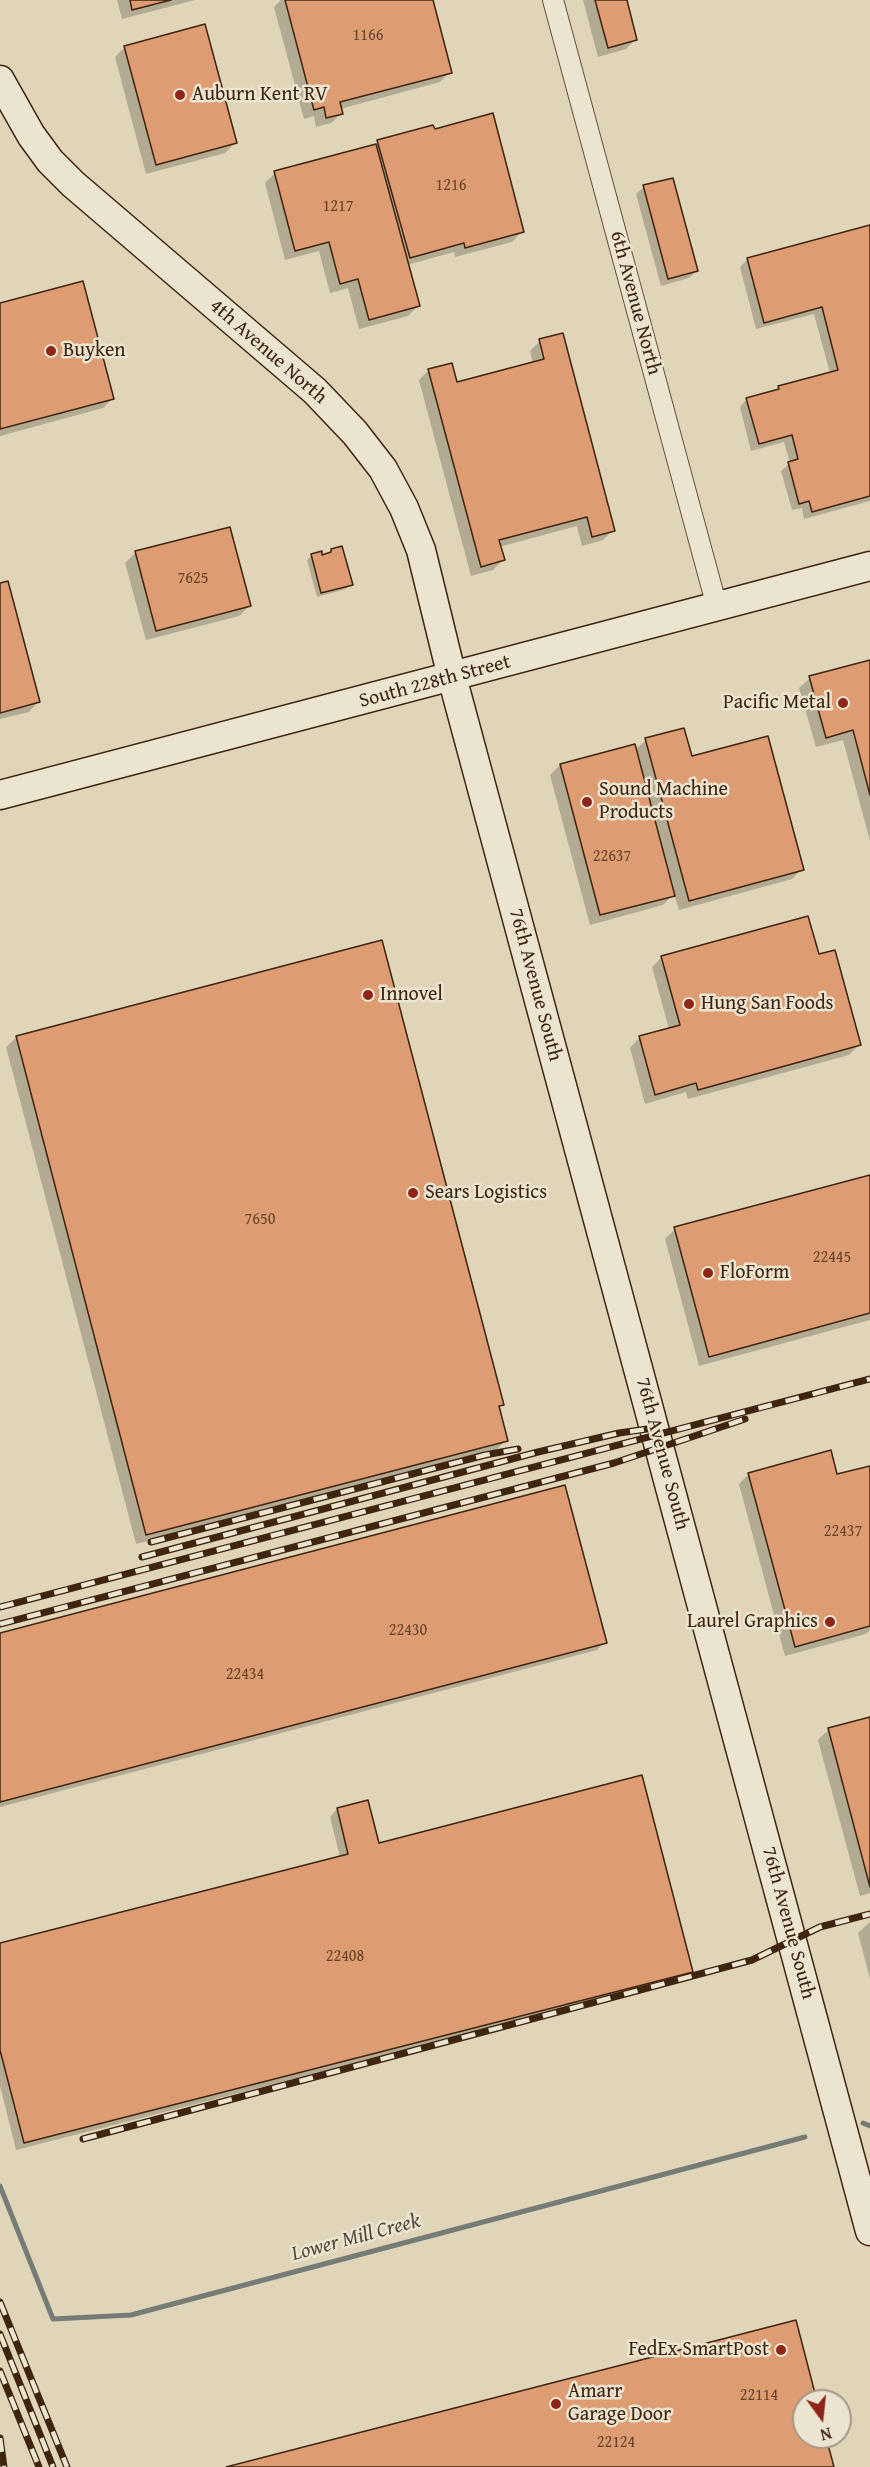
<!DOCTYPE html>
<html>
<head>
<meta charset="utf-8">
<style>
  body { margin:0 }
  #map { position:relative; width:870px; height:2467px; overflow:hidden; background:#e0d5b8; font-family:"Gentium Book Plus",serif }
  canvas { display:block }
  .north { position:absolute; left:792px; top:2389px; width:60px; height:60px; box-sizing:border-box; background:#ebe4d1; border:2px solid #a69784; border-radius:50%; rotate:165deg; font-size:16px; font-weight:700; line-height:24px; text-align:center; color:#3f2410 }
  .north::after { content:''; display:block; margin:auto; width:21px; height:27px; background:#8f2418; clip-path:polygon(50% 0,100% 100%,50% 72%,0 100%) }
</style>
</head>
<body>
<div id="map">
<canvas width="870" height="2467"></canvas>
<div class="north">N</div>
</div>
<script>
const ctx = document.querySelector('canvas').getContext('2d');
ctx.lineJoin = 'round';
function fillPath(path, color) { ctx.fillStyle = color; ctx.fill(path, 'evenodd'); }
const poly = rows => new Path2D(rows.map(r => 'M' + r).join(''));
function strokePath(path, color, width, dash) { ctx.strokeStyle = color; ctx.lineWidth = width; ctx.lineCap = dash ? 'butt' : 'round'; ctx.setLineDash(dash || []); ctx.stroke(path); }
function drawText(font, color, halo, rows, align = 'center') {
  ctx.font = font + ' "Gentium Book Plus",serif'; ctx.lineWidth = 5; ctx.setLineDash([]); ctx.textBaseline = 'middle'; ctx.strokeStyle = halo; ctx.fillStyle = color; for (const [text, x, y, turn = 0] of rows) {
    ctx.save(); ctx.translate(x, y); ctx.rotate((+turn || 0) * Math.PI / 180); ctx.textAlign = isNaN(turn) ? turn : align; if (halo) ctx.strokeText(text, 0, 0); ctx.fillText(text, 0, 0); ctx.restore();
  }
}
fillPath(poly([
  [117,0,195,0,122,19],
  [281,0,431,0,450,72,440,82,340,109,342,113,331,123,316,127,314,116,304,119,274,7],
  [583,0,625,0,636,39,626,49,598,57],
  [125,47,235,143,225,153,146,174,115,57],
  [378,141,522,231,512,242,455,257,454,252,407,265,418,306,408,316,359,329,348,288,330,293,319,251,285,260,265,183,275,173,373,146],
  [644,187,697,271,689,278,661,286,636,194],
  [870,226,870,501,804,519,802,508,792,510,781,471,790,463,784,442,751,451,740,407,747,399,774,392,779,387,830,373,814,314,756,329,740,267,747,260],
  [0,305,113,398,103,408,0,436],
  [540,341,613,530,603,540,582,546,577,526,499,547,503,560,493,570,471,576,419,380,429,370,456,384,533,364,530,351],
  [331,550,351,584,346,589,317,597,307,560,312,555,326,555],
  [135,553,249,606,239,616,146,640,125,563],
  [0,585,39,701,29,712,0,719],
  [870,661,870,841,843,740,816,747,799,688,810,678],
  [646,740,691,758,802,869,792,879,679,910,674,894,663,905,590,925,550,775,560,765,635,750],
  [818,956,859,1045,849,1055,688,1099,686,1092,645,1104,630,1048,640,1037,669,1029,652,967,662,957],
  [17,1037,502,1405,498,1409,506,1440,496,1450,136,1544,6,1047],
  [870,1176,870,1320,699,1366,665,1239,675,1229],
  [870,1467,870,1630,866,1634,785,1656,739,1484,749,1474,836,1476],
  [0,1634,605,1642,597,1650,0,1807],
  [870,1719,870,1893,860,1896,818,1740,828,1730],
  [337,1809,378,1844,691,1971,684,1979,16,2150,0,2086,0,1945,340,1857,330,1817],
  [870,1922,870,1979,858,1933]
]), '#0003');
strokePath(poly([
  [863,2123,870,2126],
  [0,2186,53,2319,131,2315,805,2137]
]), '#757c76', 5);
const building = poly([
  [130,0,171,0,132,10,130,0],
  [285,0,433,0,452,73,340,102,343,114,326,118,324,107,314,110,285,0],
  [595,0,627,0,637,40,608,48,595,0],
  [205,24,237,143,156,165,124,46,205,24],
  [493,113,524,232,465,248,464,243,410,258,377,140,433,125,435,129,493,113],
  [376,144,420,306,369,320,358,279,340,284,329,242,295,251,274,171,376,144],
  [673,178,698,271,668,279,643,185,673,178],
  [870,225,870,496,812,512,809,501,799,504,788,462,798,459,792,435,759,444,746,398,779,389,778,386,838,370,822,307,764,323,747,258,870,225],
  [83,281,114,399,0,429,0,303,83,281],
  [563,333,615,531,592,537,587,517,499,540,505,560,481,567,428,369,452,363,457,382,544,359,539,339,563,333],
  [230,527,251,606,156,631,135,551,230,527],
  [342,546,353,585,321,593,311,554,322,551,322,555,331,552,331,549,342,546],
  [8,581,40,702,0,713,0,583,8,581],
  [870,660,870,795,853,730,826,738,809,676,870,660],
  [684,728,692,756,768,736,804,870,689,901,645,738,684,728],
  [635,744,675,896,600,915,560,764,635,744],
  [808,916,819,954,835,950,861,1045,698,1090,696,1083,655,1095,639,1036,680,1025,661,956,808,916],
  [382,940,504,1405,499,1406,508,1441,146,1535,16,1036,382,940],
  [870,1175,870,1313,709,1357,674,1227,870,1175],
  [831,1450,837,1474,870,1466,870,1626,795,1647,748,1473,831,1450],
  [565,1485,607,1643,0,1802,0,1633,565,1485],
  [870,1717,870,1887,828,1728,870,1717],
  [642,1775,693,1972,24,2143,0,2050,0,1943,348,1854,337,1808,368,1800,379,1843,642,1775],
  [796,2320,817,2401,804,2401,804,2437,826,2437,834,2467,226,2467,796,2320]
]);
fillPath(building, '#dd9c72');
strokePath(building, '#3f2410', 1.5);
const street = poly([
  [553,0,717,607]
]);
const secondary = poly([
  [0,80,31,135,50,161,73,184,315,391,355,433,383,469,404,508,421,550,452,677,870,2231],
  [0,795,870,566]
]);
strokePath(street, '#67503a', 22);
strokePath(secondary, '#3f2410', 31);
strokePath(street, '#ebe4d1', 20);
strokePath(secondary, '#ebe4d1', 28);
const rail = poly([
  [151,1542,485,1455,518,1449],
  [142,1557,538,1452,619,1433,654,1428],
  [0,1607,870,1379],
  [0,1624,614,1463,745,1419],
  [83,2139,752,1960,820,1927,870,1914],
  [0,2302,67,2467],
  [0,2334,53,2467],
  [0,2371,39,2467],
  [0,2438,4,2467]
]);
strokePath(rail, '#3f2410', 7);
strokePath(rail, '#ebe4d1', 4.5, [14]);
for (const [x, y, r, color] of [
  [180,95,6,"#8f2418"],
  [51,351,6,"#8f2418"],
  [843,703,6,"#8f2418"],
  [587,802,6,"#8f2418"],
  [368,995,6,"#8f2418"],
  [689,1004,6,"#8f2418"],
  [413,1193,6,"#8f2418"],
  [708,1273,6,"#8f2418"],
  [830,1622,6,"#8f2418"],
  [781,2350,6,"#8f2418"],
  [556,2404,6,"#8f2418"]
]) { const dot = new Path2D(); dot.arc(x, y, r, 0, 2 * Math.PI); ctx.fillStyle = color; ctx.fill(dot); strokePath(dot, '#ebe4d1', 2); }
drawText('16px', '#664228', null, [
  ["1166",368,36],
  ["1216",451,186],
  ["1217",338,207],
  ["7625",193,579],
  ["22637",612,857],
  ["7650",260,1220],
  ["22445",832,1258],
  ["22437",843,1532],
  ["22430",408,1631],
  ["22434",245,1675],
  ["22408",345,1957],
  ["22114",759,2396],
  ["22124",616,2443]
]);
drawText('20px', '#3f2410', '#ebe4d1', [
  ["Auburn Kent RV",192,95],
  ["Buyken",63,351],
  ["Pacific Metal",831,703,"right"],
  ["Sound Machine",599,790],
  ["Products",599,813],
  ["Innovel",380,995],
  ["Hung San Foods",701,1004],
  ["Sears Logistics",425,1193],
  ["FloForm",720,1273],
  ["Laurel Graphics",818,1622,"right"],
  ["FedEx SmartPost",769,2350,"right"],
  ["Amarr",568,2392],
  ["Garage Door",568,2415]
], 'left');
drawText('20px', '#3f2410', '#ebe4d1', [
  ["6th Avenue North",635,303,75],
  ["4th Avenue North",268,352,41],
  ["South 228th Street",435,682,-15],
  ["76th Avenue South",535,985,75],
  ["76th Avenue South",662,1454,75],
  ["76th Avenue South",788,1923,75]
]);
drawText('italic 21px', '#56483a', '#ebe4d1', [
  ["Lower Mill Creek",356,2238,-15]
]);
</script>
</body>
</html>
